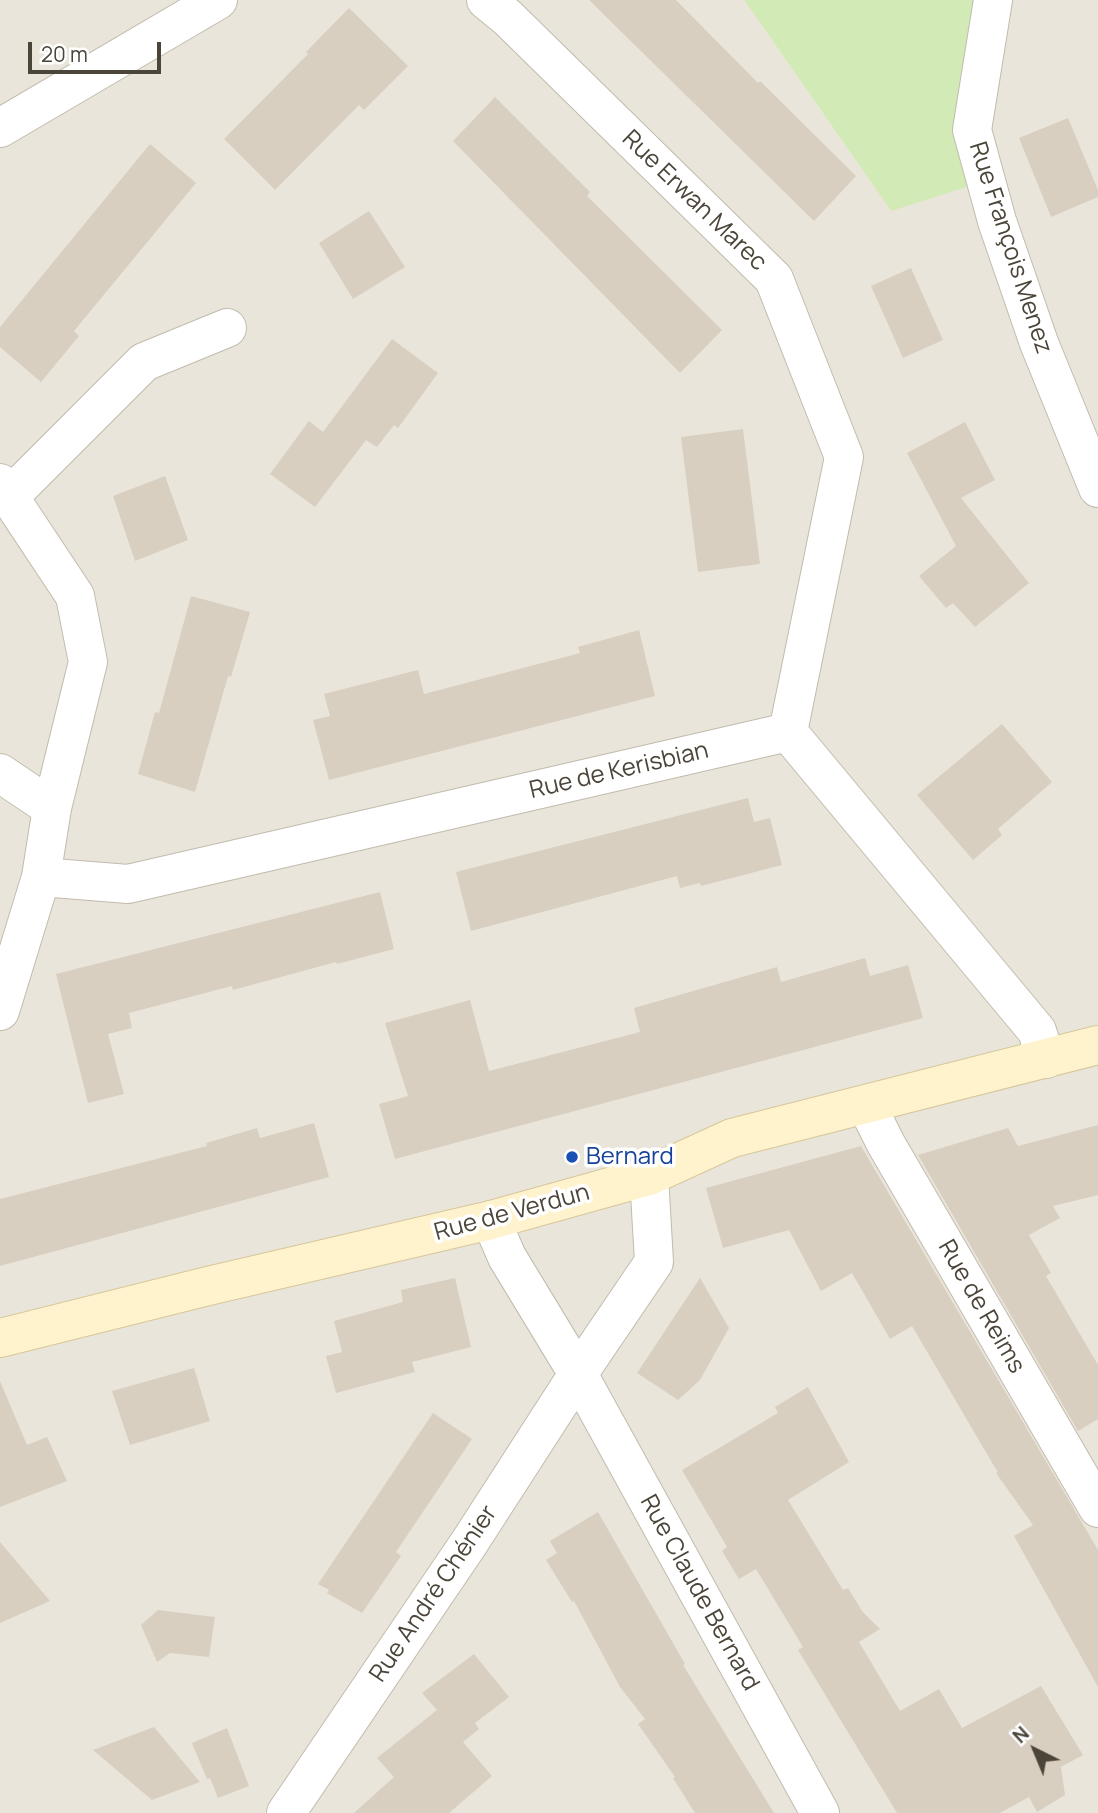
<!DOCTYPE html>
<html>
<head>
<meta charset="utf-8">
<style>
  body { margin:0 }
  #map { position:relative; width:1098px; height:1813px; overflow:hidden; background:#f6f3ec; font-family:Manrope,sans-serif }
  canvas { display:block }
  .north { position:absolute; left:1000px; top:1715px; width:70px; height:70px; -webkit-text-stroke:5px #fff; paint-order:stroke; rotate:317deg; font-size:19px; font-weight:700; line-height:28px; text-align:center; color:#4b4439 }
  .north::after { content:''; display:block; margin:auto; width:24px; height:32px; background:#4b4439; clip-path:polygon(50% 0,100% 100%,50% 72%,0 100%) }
  .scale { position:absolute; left:28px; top:42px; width:133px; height:32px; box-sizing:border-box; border:4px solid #4b4439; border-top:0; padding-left:9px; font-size:21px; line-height:24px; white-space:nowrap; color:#4b4439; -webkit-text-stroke:5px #fff; paint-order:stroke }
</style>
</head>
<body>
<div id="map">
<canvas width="1098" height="1813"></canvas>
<div class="north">N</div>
<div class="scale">20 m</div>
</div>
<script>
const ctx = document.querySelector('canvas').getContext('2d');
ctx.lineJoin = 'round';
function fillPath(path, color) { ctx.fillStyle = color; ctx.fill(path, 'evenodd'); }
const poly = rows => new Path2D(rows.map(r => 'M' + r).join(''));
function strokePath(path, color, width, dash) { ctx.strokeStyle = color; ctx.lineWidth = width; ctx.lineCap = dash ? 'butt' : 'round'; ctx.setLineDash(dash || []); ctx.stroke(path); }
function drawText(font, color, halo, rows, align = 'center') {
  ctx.font = font + ' Manrope,sans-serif'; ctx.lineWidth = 7; ctx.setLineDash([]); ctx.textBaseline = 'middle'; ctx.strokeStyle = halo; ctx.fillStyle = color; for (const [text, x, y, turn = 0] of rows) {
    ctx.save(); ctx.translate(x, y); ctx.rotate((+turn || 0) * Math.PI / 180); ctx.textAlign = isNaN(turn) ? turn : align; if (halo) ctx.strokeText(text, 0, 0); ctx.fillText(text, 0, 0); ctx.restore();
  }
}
fillPath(poly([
  [0,0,744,0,891,211,985,0,1098,0,1098,1813,0,1813]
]), '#eae5da');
fillPath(poly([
  [744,0,985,0,973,185,891,211]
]), '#d2eab5');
fillPath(poly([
  [589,0,676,0,758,83,760,81,856,176,814,221],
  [349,8,408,66,364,110,359,105,275,190,224,139,308,54,306,52],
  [495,97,590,192,587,196,722,330,680,373,453,141],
  [1068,118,1098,190,1098,197,1051,217,1019,138],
  [150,144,196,183,74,331,79,336,41,382,0,347,0,327],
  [369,211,405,267,353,299,319,243],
  [911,268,943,340,903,358,871,286],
  [392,339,438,373,398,428,394,425,377,447,366,440,315,507,270,474,309,421,323,432],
  [965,422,995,480,961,498,1029,583,975,627,953,603,946,608,919,576,956,546,907,453],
  [743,429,760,564,698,572,681,437],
  [165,476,188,540,135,561,113,496],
  [191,596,250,612,231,677,228,676,195,792,138,774,155,712,159,713],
  [639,630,655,696,329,780,313,720,330,716,324,694,418,670,424,694,580,653,578,647],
  [1002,724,1052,782,998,829,1002,835,973,860,917,795],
  [748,798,754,822,770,818,782,865,701,886,700,883,680,888,677,876,471,931,456,872],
  [380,892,394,949,337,964,336,962,233,990,232,986,129,1013,132,1028,108,1034,124,1094,88,1103,56,974],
  [865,958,870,976,908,965,923,1018,395,1159,379,1104,408,1096,385,1023,470,1000,489,1071,640,1032,634,1008,777,967,781,982],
  [314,1123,329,1177,0,1266,0,1199,207,1146,206,1143,257,1128,260,1138],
  [1098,1125,1098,1195,1053,1206,1060,1218,1029,1235,1051,1273,1046,1276,1098,1365,1098,1419,1078,1431,918,1155,1008,1128,1018,1146],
  [861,1146,1098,1550,1098,1687,1014,1536,1033,1525,996,1473,998,1472,994,1466,912,1326,890,1339,852,1273,821,1291,789,1230,723,1248,706,1188],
  [455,1278,471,1347,412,1362,415,1372,336,1393,326,1356,342,1352,334,1321,403,1302,401,1290],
  [700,1278,729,1328,700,1380,678,1400,637,1373],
  [194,1368,210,1421,130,1445,112,1391],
  [0,1381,27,1445,47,1437,67,1481,0,1507],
  [808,1387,849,1462,788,1500,843,1590,848,1588,862,1611,880,1629,859,1642,900,1711,939,1689,962,1728,1041,1686,1083,1755,1061,1767,1065,1795,1037,1812,1029,1797,1000,1813,897,1813,798,1650,803,1647,756,1569,739,1579,722,1551,727,1547,682,1470,778,1413,775,1407],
  [433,1413,472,1439,396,1552,401,1556,362,1613,327,1593,329,1590,318,1584],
  [598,1512,685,1664,683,1665,774,1813,695,1813,673,1778,675,1777,638,1724,645,1719,620,1687,574,1601,572,1602,546,1560,557,1553,550,1541],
  [0,1542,50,1601,0,1623],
  [158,1610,215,1617,209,1657,170,1653,157,1662,141,1625],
  [474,1654,509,1697,475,1723,479,1729,463,1742,492,1776,449,1813,354,1813,394,1777,377,1758,437,1710,422,1693],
  [154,1727,200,1782,152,1800,93,1750],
  [227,1728,249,1786,218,1798,210,1778,207,1779,192,1743]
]), '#d8cfc1');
const street = poly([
  [486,0,508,18,774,279,844,457,788,732],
  [993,0,972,130,997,221,1039,343,1098,488],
  [0,128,218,0],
  [0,483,75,596,88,662,52,808,41,877,0,1011],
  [9,497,144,362,227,328],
  [788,732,1037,1031,1046,1059],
  [0,773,52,808],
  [41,877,128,884,788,732],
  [867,1106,886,1144,1098,1508],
  [491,1220,507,1257,578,1374,654,1262,649,1176],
  [286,1813,469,1543,578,1374,820,1813]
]);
const secondary = poly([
  [0,1338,208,1286,491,1220,649,1176,732,1138,1098,1045]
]);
strokePath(street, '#c2bbae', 40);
strokePath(secondary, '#d6c79b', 40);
strokePath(street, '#fff', 38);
strokePath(secondary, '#fff3cd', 38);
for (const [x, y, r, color] of [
  [572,1157,7,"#1a4fb4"]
]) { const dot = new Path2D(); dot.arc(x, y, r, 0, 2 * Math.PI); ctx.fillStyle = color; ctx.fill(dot); strokePath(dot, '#fff', 2.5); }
drawText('24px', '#4b4439', '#fff', [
  ["Rue Erwan Marec",694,201,44],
  ["Rue François Menez",1010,248,72],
  ["Rue de Kerisbian",619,771,-13],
  ["Rue de Verdun",512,1213,-15],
  ["Rue de Reims",981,1307,60],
  ["Rue Claude Bernard",699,1593,61],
  ["Rue André Chénier",434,1594,-56]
]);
drawText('24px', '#164399', '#fff', [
  ["Bernard",586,1157]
], 'left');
</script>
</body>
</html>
